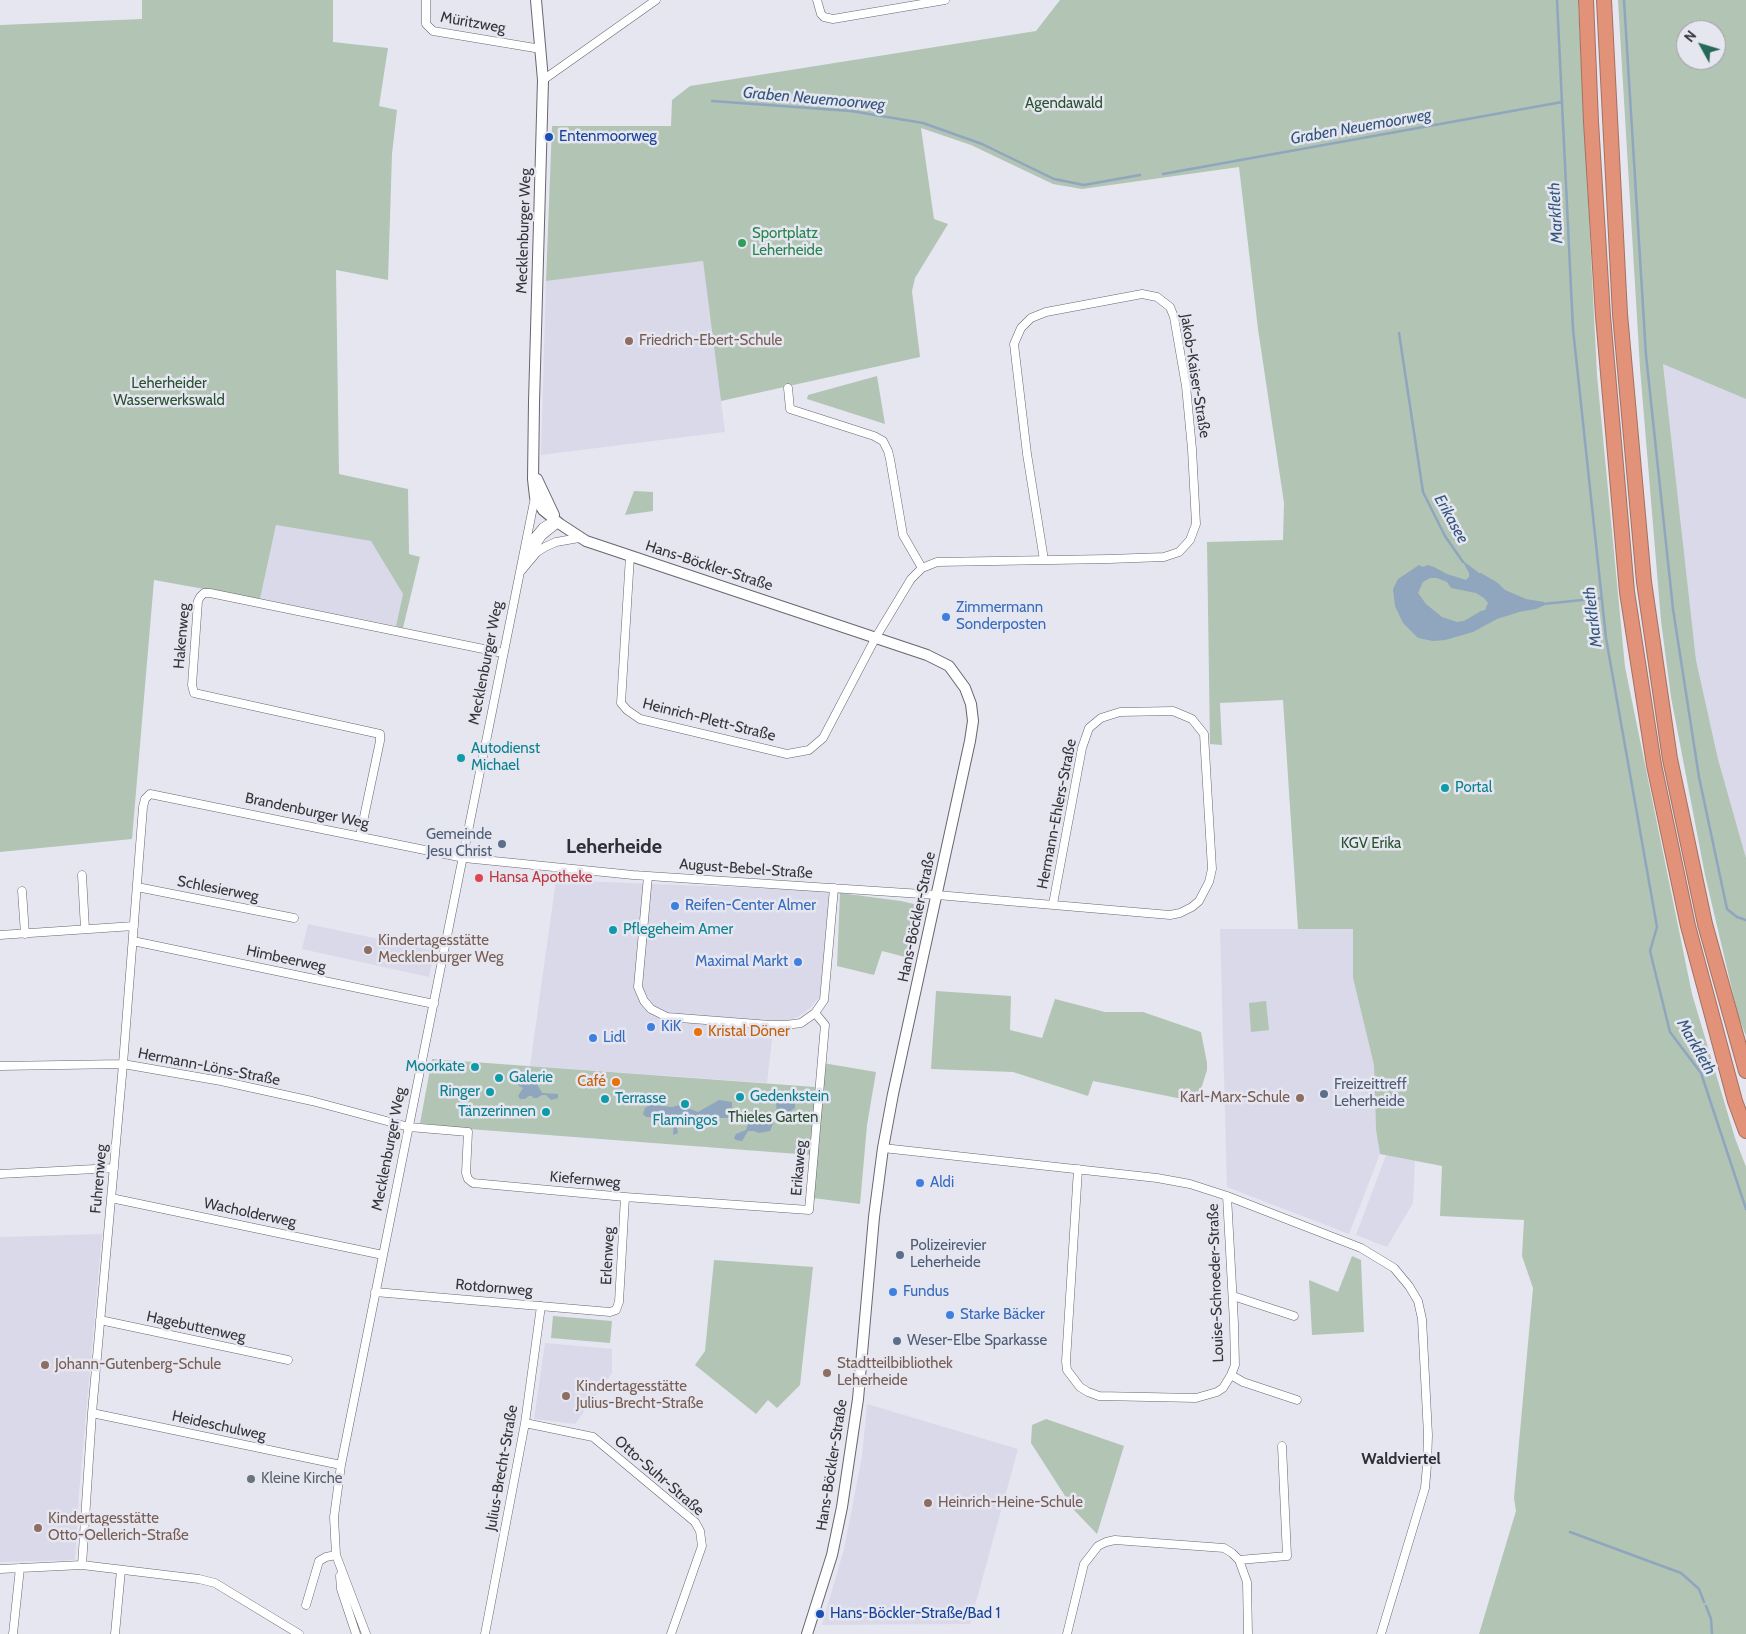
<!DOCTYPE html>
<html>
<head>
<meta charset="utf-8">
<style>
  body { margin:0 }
  #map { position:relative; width:1746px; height:1634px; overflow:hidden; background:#e6e6f1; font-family:Cabin,sans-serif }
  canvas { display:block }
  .north { position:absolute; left:1676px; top:20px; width:50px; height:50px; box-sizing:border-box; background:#e6e6f1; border:1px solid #9f9fa7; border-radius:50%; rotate:309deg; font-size:14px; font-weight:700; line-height:20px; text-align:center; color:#353539 }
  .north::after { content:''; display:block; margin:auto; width:18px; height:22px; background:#266959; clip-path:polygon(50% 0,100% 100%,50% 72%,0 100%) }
</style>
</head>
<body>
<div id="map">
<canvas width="1746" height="1634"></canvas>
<div class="north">N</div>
</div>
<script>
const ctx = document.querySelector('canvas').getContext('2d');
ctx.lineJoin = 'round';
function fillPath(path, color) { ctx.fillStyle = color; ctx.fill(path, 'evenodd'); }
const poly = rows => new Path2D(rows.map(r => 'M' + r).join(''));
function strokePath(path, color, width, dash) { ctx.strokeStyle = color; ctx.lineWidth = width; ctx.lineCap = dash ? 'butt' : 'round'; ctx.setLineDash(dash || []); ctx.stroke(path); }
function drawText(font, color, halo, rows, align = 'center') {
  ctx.font = font + ' Cabin,sans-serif'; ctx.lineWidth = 5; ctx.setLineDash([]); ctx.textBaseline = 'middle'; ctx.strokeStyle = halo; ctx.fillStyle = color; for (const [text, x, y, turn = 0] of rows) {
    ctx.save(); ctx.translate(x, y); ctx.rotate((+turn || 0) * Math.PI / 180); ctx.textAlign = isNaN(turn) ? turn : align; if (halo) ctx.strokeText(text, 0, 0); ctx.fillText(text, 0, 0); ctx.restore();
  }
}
fillPath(poly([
  [703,261,725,432,541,455,546,281],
  [1663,363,1746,399,1746,858,1718,759,1696,660],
  [276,525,372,541,403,594,396,626,260,599],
  [556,880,831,891,820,996,810,1008,798,1017,787,1021,774,1022,767,1083,530,1066],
  [308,924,435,951,429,977,302,949],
  [1220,929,1353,929,1353,978,1374,1065,1376,1130,1380,1154,1349,1234,1227,1187],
  [1386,1155,1415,1161,1413,1203,1387,1247,1356,1235],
  [102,1234,79,1493,75,1560,0,1562,0,1237],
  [545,1343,612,1349,612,1373,575,1424,534,1419],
  [867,1404,1018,1449,970,1624,822,1625,844,1549,862,1457]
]), '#d9d9ea');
fillPath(poly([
  [142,0,333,0,333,42,388,48,379,106,397,110,392,154,388,280,336,270,339,474,408,489,409,554,420,557,403,628,396,626,403,594,371,541,276,525,260,599,154,580,132,839,0,852,0,25,142,19],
  [1060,0,1578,0,1597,375,1625,667,1692,994,1735,1138,1746,1167,1746,1634,1479,1634,1516,1511,1514,1498,1533,1288,1522,1256,1524,1220,1440,1216,1442,1166,1380,1154,1376,1130,1374,1065,1353,978,1353,929,1298,929,1283,700,1220,703,1222,745,1210,744,1207,542,1283,540,1284,503,1258,329,1239,167,1082,189,1053,184,971,145,921,128,934,219,948,224,915,278,912,291,920,357,721,401,703,261,546,281,552,126,671,126,672,100,690,86,1036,31],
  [1618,0,1746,0,1746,399,1663,364,1696,660,1718,759,1746,858,1746,1036,1738,1015,1705,875,1671,697,1661,621,1640,368],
  [1686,30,1716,30,1716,60,1686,60],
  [877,376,885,424,807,399,808,395],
  [634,491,653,492,653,511,625,515],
  [840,893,901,901,914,904,918,907,920,911,909,958,882,951,874,975,837,966],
  [936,991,1011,996,1010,1030,1042,1038,1055,999,1105,1012,1143,1012,1201,1032,1207,1063,1207,1070,1197,1102,1093,1081,1088,1096,1013,1072,931,1069],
  [1266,1001,1269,1030,1251,1032,1249,1003],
  [432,1059,815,1087,811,1155,469,1129,420,1123],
  [823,1063,876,1072,867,1125,860,1204,813,1198],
  [1352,1256,1361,1260,1364,1332,1312,1335,1309,1280,1338,1292],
  [714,1260,813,1267,800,1385,777,1408,768,1400,756,1414,695,1365,705,1351],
  [553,1316,612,1321,610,1343,551,1338],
  [1046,1419,1124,1446,1097,1534,1074,1510,1031,1443,1032,1425]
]), '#b2c4b4');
fillPath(poly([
  [1462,560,1479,573,1481,573,1498,583,1505,590,1526,599,1544,602,1545,605,1536,609,1519,612,1497,619,1473,632,1445,640,1433,641,1418,638,1403,623,1395,606,1393,589,1398,579,1419,565,1423,567,1428,565,1434,567,1447,574,1466,580,1469,577,1469,573],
  [1430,578,1437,578,1447,582,1451,588,1476,593,1484,598,1488,603,1485,610,1481,611,1464,621,1457,622,1442,617,1426,604,1418,593,1423,582],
  [527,1078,537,1084,542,1093,558,1094,558,1098,551,1100,546,1095,542,1095,537,1098,533,1098,532,1096,529,1096,525,1099,520,1099,518,1096,523,1088,519,1086,519,1082,521,1080],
  [787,1097,789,1100,794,1100,795,1104,795,1108,789,1112,777,1111,776,1104,778,1099],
  [719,1100,732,1102,732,1115,728,1118,702,1118,686,1123,680,1119,676,1122,678,1133,676,1134,673,1135,674,1122,669,1118,646,1117,643,1114,645,1108,650,1105,672,1107,679,1105,698,1112],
  [758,1110,762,1114,761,1117,764,1120,768,1116,774,1117,774,1121,770,1131,759,1133,754,1131,748,1131,742,1141,736,1140,734,1138,736,1134,746,1130,751,1115]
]), '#8fa6be');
strokePath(poly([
  [1557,0,1573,329,1606,638,1657,927,1650,951,1670,1032,1701,1073,1746,1209],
  [1624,0,1646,355,1673,609,1699,777,1727,909,1737,917,1746,920],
  [712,101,851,111,923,123,982,144,1054,179,1084,185,1140,175],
  [1163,174,1562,102],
  [1399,333,1423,492,1445,536,1463,562],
  [1543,604,1602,598],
  [1570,1532,1681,1573,1699,1589,1704,1602],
  [1706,1606,1711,1619,1712,1634]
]), '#8fa6be', 2.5);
const minor = poly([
  [426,0,426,24,433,31,541,49],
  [817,0,821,14,824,17,833,19,945,0],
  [543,80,656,0],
  [788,388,790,409,874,436,883,441,888,451,890,459,903,535,922,568],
  [527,546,543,527,548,524,558,523],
  [630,556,621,703,627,710,640,719,787,754,809,750,823,738,876,637,911,579,922,568,937,562,1109,559,1164,557,1179,552,1190,540,1196,524,1192,449,1186,386,1174,317,1170,307,1157,297,1142,294,1046,312,1031,318,1021,328,1014,344,1027,454,1044,560],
  [527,558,542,536,558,523],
  [521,571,537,552,545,547,556,542,579,538],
  [360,836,380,741,380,734,194,693,192,685,198,601,200,597,204,593,210,593,503,653],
  [82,875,85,929],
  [648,876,638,987,644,1001,651,1009,667,1017,770,1025,786,1025,801,1023,815,1013,824,1000,834,888],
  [137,887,294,918],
  [22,891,25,934],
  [0,935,134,926],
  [133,941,434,1004],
  [0,1066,123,1064,221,1081,312,1101,409,1127,468,1132,466,1173,468,1179,473,1183,625,1197,809,1210,825,1025,815,1013],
  [883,1148,1157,1178,1190,1184,1227,1196,1361,1248,1394,1268,1409,1286,1418,1301,1422,1319,1428,1435,1427,1465,1425,1488,1381,1634],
  [1078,1169,1066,1361,1067,1370,1080,1387,1088,1392,1099,1396,1196,1398,1217,1392,1223,1388,1231,1375,1235,1365,1234,1323,1227,1196],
  [0,1174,114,1168],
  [111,1198,383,1255],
  [375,1292,610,1312,616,1310,619,1302,625,1197],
  [1233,1296,1294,1316],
  [100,1320,288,1360],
  [1231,1375,1243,1382,1297,1400],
  [92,1413,341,1465],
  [525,1423,593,1437,695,1522,700,1531,702,1546,671,1634],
  [1239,1560,1287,1556,1282,1446],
  [82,1565,92,1413,123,1064,143,807,145,799,150,794,464,858,633,875,937,895,1170,915,1180,913,1192,907,1199,901,1209,882,1212,869,1204,734,1192,719,1173,711,1120,712,1101,718,1089,728,1082,748,1053,904],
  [0,1569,82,1565,199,1579,215,1583,299,1634],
  [340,1576,341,1589,356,1634],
  [306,1605,319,1561,326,1557,336,1555],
  [13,1634,20,1568],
  [115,1634,121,1570],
  [366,1634,336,1555,334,1517,341,1465,535,497],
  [485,1634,525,1423,541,1306],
  [1067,1634,1084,1564,1098,1546,1106,1542,1115,1540,1224,1548,1232,1553,1239,1560,1247,1582,1248,1634]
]);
const tertiary = poly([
  [536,0,543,80,534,402,533,479,535,497,543,510,560,524,586,541,927,655,949,666,965,688,971,704,973,721,970,741,893,1094,883,1148,874,1217,858,1399,842,1507,832,1555,807,1634],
  [537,479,554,515]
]);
const motorway = poly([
  [1586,0,1591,122,1603,316,1627,592,1654,765,1688,926,1735,1101,1746,1131],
  [1604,0,1620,314,1644,582,1670,759,1705,924,1746,1071]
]);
strokePath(minor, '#666670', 9);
strokePath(tertiary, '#666670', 12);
strokePath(motorway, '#a57162', 16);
strokePath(minor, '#fff', 8);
strokePath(tertiary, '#fff', 10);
strokePath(motorway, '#e29278', 14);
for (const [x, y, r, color] of [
  [549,137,5,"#1a4fb4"],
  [742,243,5,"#2e9e5b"],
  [629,341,5,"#8d6e63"],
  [946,617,5,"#3f7fe0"],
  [461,758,5,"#0f9aa8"],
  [1445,788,5,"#0f9aa8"],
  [502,844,5,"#5c6f8a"],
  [479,878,5,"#e0444e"],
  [675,906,5,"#3f7fe0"],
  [613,930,5,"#0f9aa8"],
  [368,950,5,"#8d6e63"],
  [798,962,5,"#3f7fe0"],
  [651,1027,5,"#3f7fe0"],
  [698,1032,5,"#e8710a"],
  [593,1038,5,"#3f7fe0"],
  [475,1067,5,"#0f9aa8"],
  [499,1078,5,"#0f9aa8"],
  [616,1082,5,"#e8710a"],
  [490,1092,5,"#0f9aa8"],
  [1324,1094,5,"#5c6f8a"],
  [740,1097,5,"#0f9aa8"],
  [1300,1098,5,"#8d6e63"],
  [605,1099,5,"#0f9aa8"],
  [685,1104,5,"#0f9aa8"],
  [546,1112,5,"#0f9aa8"],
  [920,1183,5,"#3f7fe0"],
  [900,1255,5,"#5c6f8a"],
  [893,1292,5,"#3f7fe0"],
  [950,1315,5,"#3f7fe0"],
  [897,1341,5,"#5c6f8a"],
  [45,1365,5,"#8d6e63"],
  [827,1373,5,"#8d6e63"],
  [566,1396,5,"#8d6e63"],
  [251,1479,5,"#6b7280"],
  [928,1503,5,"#8d6e63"],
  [38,1528,5,"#8d6e63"],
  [820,1614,5,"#1a4fb4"]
]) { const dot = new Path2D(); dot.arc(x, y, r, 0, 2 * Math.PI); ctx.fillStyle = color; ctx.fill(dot); strokePath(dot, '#e6e6f1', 2); }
drawText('15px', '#353539', '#e6e6f1', [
  ["Müritzweg",473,23,10],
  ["Mecklenburger Weg",524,231,-88],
  ["Jakob-Kaiser-Straße",1195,376,81],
  ["Hans-Böckler-Straße",709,566,18],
  ["Hakenweg",182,636,-85],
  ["Mecklenburger Weg",486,663,-79],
  ["Heinrich-Plett-Straße",709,720,14],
  ["Brandenburger Weg",307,811,12],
  ["Hermann-Ehlers-Straße",1057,814,-79],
  ["August-Bebel-Straße",746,869,4],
  ["Schlesierweg",218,889,11],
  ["Hans-Böckler-Straße",917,917,-78],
  ["Himbeerweg",286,959,12],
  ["Hermann-Löns-Straße",209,1067,11],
  ["Mecklenburger Weg",389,1149,-79],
  ["Erikaweg",799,1168,-85],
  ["Fuhrenweg",99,1179,-85],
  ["Kiefernweg",585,1180,5],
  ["Wacholderweg",250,1213,12],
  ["Erlenweg",608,1256,-87],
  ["Louise-Schroeder-Straße",1216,1283,-92],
  ["Rotdornweg",494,1288,5],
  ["Hagebuttenweg",196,1327,12],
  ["Heideschulweg",219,1426,12],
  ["Hans-Böckler-Straße",832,1465,-81],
  ["Julius-Brecht-Straße",502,1468,-80],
  ["Otto-Suhr-Straße",659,1476,41]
]);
drawText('15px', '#29522f', '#e6e6f1', [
  ["Agendawald",1064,104],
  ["Leherheider",169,384],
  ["Wasserwerkswald",169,401],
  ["KGV Erika",1371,844],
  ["Thieles Garten",773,1118]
]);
drawText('15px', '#164399', '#e6e6f1', [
  ["Entenmoorweg",559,137],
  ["Hans-Böckler-Straße/Bad 1",830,1614]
], 'left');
drawText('15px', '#27864d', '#e6e6f1', [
  ["Sportplatz",752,234],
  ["Leherheide",752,251]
], 'left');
drawText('15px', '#785e54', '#e6e6f1', [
  ["Friedrich-Ebert-Schule",639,341],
  ["Kindertagesstätte",378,941],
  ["Mecklenburger Weg",378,958],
  ["Karl-Marx-Schule",1290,1098,"right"],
  ["Stadtteilbibliothek",837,1364],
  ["Leherheide",837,1381],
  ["Johann-Gutenberg-Schule",55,1365],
  ["Kindertagesstätte",576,1387],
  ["Julius-Brecht-Straße",576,1404],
  ["Heinrich-Heine-Schule",938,1503],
  ["Kindertagesstätte",48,1519],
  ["Otto-Oellerich-Straße",48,1536]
], 'left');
drawText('15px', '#366cbe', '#e6e6f1', [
  ["Zimmermann",956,608],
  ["Sonderposten",956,625],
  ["Reifen-Center Almer",685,906],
  ["Maximal Markt",788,962,"right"],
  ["KiK",661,1027],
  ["Lidl",603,1038],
  ["Aldi",930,1183],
  ["Fundus",903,1292],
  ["Starke Bäcker",960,1315]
], 'left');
drawText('15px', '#0d838f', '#e6e6f1', [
  ["Autodienst",471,749],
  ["Michael",471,766],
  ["Portal",1455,788],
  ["Pflegeheim Amer",623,930],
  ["Moorkate",465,1067,"right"],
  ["Galerie",509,1078],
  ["Ringer",480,1092,"right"],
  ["Gedenkstein",750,1097],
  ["Terrasse",615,1099],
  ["Tänzerinnen",536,1112,"right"],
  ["Flamingos",685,1121,"center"]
], 'left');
drawText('15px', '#4e5e75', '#e6e6f1', [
  ["Gemeinde",492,835,"right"],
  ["Jesu Christ",492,852,"right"],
  ["Freizeittreff",1334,1085],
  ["Leherheide",1334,1102],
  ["Polizeirevier",910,1246],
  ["Leherheide",910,1263],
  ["Weser-Elbe Sparkasse",907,1341]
], 'left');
drawText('15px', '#be3a42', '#e6e6f1', [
  ["Hansa Apotheke",489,878]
], 'left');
drawText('15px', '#c56008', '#e6e6f1', [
  ["Kristal Döner",708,1032],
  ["Café",606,1082,"right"]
], 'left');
drawText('15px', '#5b616d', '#e6e6f1', [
  ["Kleine Kirche",261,1479]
], 'left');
drawText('italic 16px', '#33577c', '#e6e6f1', [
  ["Graben Neuemoorweg",814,99,5],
  ["Graben Neuemoorweg",1361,127,-10],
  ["Markfleth",1556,213,-93],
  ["Erikasee",1451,519,61],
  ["Markfleth",1593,617,-97],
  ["Markfleth",1696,1047,60]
]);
drawText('bold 16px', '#2f2f37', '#e6e6f1', [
  ["Waldviertel",1401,1459]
]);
drawText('bold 20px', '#2f2f37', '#e6e6f1', [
  ["Leherheide",614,847]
]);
</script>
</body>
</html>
